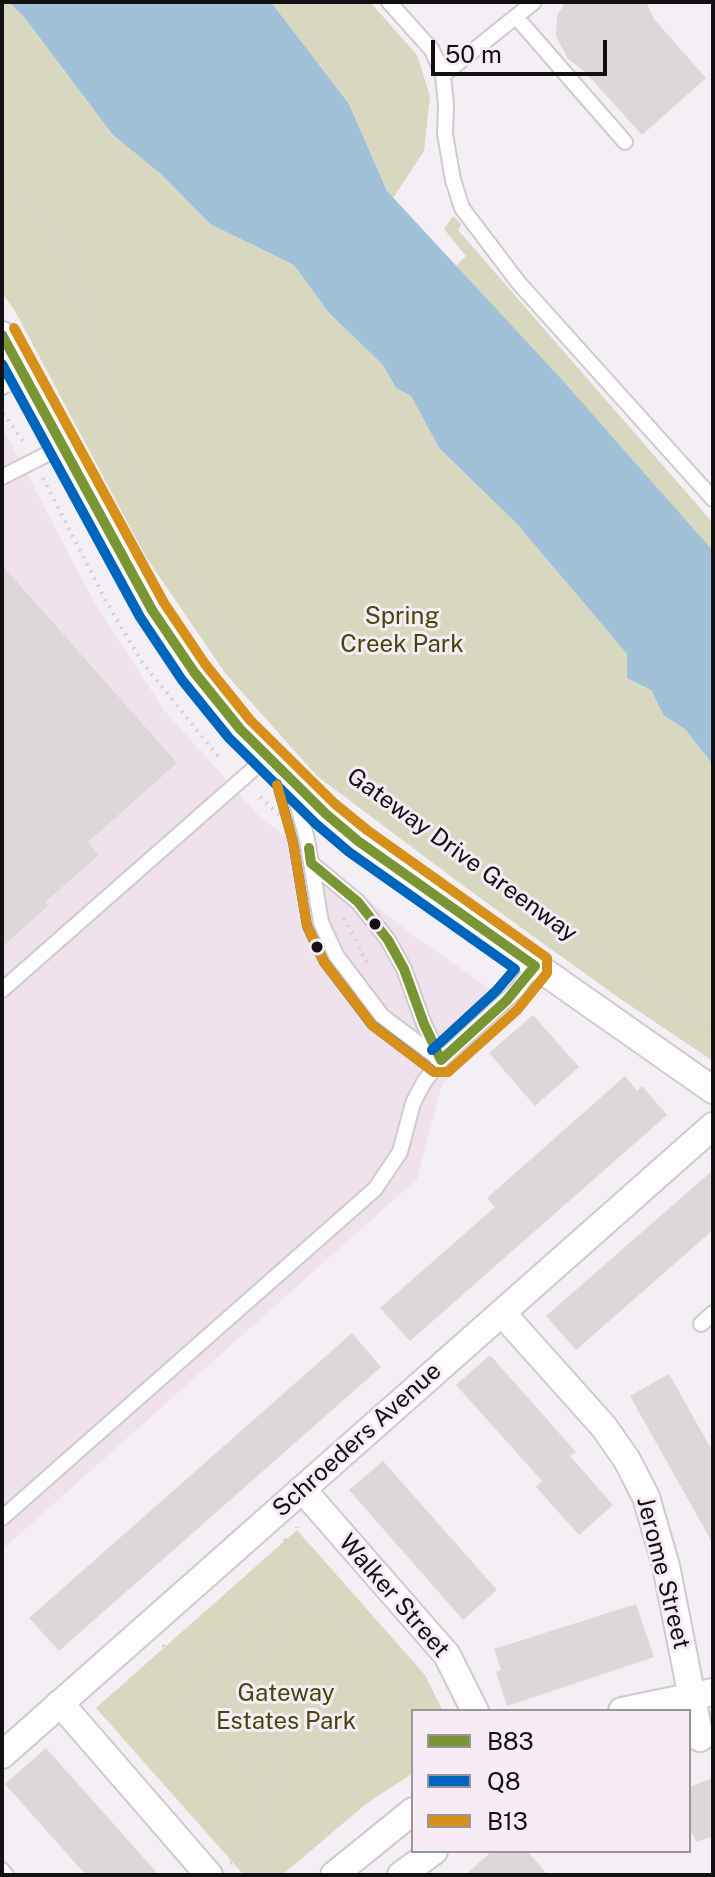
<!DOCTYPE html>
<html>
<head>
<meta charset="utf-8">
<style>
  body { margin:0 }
  #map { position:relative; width:715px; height:1877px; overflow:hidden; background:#f4eff4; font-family:"Public Sans",sans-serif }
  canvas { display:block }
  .frame { position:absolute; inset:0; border:4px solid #131013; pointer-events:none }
  .legend { position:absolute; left:411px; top:1709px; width:280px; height:144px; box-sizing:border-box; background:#f7ecf6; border:2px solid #9c949b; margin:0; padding:10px 14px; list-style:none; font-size:24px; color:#131013 }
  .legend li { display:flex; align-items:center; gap:16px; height:40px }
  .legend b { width:40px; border:2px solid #9c949b }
  .scale { position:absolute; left:431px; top:40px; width:176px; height:36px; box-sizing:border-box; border:4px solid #131013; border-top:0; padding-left:10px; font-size:24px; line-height:28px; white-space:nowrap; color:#131013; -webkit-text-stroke:6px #f7ecf6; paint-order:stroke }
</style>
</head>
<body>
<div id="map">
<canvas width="715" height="1877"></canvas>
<div class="frame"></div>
<ul class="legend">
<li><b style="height:10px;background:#799534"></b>B83</li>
<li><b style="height:10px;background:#0065bd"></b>Q8</li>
<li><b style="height:10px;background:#d79019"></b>B13</li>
</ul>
<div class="scale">50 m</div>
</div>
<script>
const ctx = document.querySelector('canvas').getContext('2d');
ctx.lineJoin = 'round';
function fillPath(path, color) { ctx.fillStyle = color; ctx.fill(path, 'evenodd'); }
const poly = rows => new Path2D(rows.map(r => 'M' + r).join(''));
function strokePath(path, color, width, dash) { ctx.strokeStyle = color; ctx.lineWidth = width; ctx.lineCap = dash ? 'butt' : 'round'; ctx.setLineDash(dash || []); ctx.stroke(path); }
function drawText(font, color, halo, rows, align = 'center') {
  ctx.font = font + ' "Public Sans",sans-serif'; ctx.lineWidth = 6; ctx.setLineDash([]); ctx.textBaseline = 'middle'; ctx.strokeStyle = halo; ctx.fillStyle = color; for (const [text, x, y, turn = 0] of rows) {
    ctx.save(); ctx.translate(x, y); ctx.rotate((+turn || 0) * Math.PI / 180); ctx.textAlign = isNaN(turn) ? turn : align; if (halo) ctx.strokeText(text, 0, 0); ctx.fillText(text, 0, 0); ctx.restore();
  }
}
fillPath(poly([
  [2,426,93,600,163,709,258,815,413,935,523,1012,442,1084,417,1179,2,1550]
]), '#efe2ed');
fillPath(poly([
  [2,2,9,2,24,17,113,135,162,175,210,224,294,265,329,313,382,364,395,387,411,396,439,448,517,524,627,654,627,678,651,690,664,716,685,729,713,765,713,1061,619,998,469,890,317,776,225,673,146,557,15,311,2,293],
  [271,2,370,2,417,55,430,96,424,151,393,198,387,191,349,104],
  [453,216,461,224,458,230,713,523,713,554,456,266,466,256,444,229],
  [297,1530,425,1675,443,1711,413,1711,413,1773,366,1804,282,1875,244,1875,96,1708]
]), '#d8d8c1');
fillPath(poly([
  [9,2,271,2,349,104,387,191,563,381,713,551,713,765,685,729,664,716,651,690,627,678,627,654,517,524,439,448,411,396,396,388,382,364,329,313,294,265,210,224,162,175,113,135,24,17]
]), '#a1c1d9');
fillPath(poly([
  [565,2,646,2,654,19,706,78,642,135,586,73,568,59,556,36,557,16],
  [2,565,177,763,88,842,99,855,45,902,48,906,2,947],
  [533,1015,579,1067,535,1106,489,1053],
  [625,1076,637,1091,642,1086,667,1115,410,1341,380,1308,495,1207,487,1198],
  [713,1170,713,1230,576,1350,546,1316],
  [352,1333,381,1367,59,1651,29,1618],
  [490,1355,576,1452,570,1456,613,1505,579,1535,536,1487,542,1481,456,1385],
  [669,1374,713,1452,713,1544,630,1396],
  [383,1461,497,1590,463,1620,349,1490],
  [636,1604,654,1657,507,1706,496,1672,501,1670,494,1649],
  [46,1748,70,1775,159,1875,86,1875,52,1837,5,1784],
  [713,1778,713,1836,696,1842,693,1834,689,1835,689,1787],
  [492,1851,527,1851,548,1875,465,1875]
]), '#dcd8d8');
const service = poly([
  [389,2,432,50,443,75,446,105,445,134,453,180,462,208,518,282,713,499],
  [517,18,625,142],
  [443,75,534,2],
  [2,387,26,376],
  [2,477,63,446],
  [293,788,307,839,321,922,336,955,382,1016,441,1060],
  [311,863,358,902,388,940,404,969,424,1024,441,1059],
  [2,990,267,757],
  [701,1324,713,1313],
  [2,1518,375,1189,400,1152,413,1103,424,1082,441,1060,516,991,535,966],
  [2,1870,6,1875]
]);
const minor = poly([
  [2,335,152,610,194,672,240,729,326,814,358,841,713,1090],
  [502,1313,604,1427,627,1460,646,1497,666,1566,700,1738],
  [302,1489,447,1655,475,1711],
  [60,1703,209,1875],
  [622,1711,713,1692],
  [2,1755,713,1126],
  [334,1875,413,1811],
  [401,1875,434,1851]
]);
strokePath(service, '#cecace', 18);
strokePath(minor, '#cecace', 30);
strokePath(poly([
  [2,188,27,203,58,238,71,263,101,385,117,437,136,484,182,574,273,697,353,779,393,811,713,1032],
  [3,413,24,442],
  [43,478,106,601,142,662,221,760],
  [260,797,281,817],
  [344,918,367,963],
  [284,1539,295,1548,310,1541],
  [163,1645,214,1702,224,1706,253,1730,276,1738,333,1745,352,1744,413,1727],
  [184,1669,225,1632,237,1634],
  [203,1691,189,1702,240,1761,270,1736,266,1720,254,1694,253,1671,257,1656,264,1644,287,1626,297,1527],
  [224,1706,223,1671,227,1653,237,1634,270,1608,299,1605,345,1619,376,1641,389,1657,405,1686,413,1723],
  [231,1713,241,1705,245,1697,254,1694],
  [230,1863,265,1851,282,1852],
  [263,1875,276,1738]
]), '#d3d1d3', 4, [2, 6]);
strokePath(service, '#fdfdfd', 14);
strokePath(minor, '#fdfdfd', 26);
strokePath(poly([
  [2,335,152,610,194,672,240,729,326,814,358,841,535,966,506,1001,441,1060],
  [309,848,311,863,358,902,388,940,404,969,424,1024,441,1060]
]), '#799534', 10);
strokePath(poly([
  [2,364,140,617,182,680,229,738,316,824,349,852,515,969,496,991,432,1050],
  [277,784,293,842,307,926,324,962,372,1025,433,1071]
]), '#0065bd', 10);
strokePath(poly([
  [14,328,164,603,205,664,250,720,335,804,367,830,547,958,547,973,517,1010,448,1072,434,1072,373,1026,324,962,307,926,293,842,277,785]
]), '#d79019', 10);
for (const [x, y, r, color] of [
  [375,924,7,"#131013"],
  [317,947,7,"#131013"]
]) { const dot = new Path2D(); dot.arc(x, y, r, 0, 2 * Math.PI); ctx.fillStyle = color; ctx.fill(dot); strokePath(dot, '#f7ecf6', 3); }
drawText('24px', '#444708', '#f7ecf6', [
  ["Spring",402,617],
  ["Creek Park",402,645],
  ["Gateway",286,1694],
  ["Estates Park",286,1722]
]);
drawText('24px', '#131013', '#f7ecf6', [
  ["Gateway Drive Greenway",462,855,36],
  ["Schroeders Avenue",357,1440,-42],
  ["Jerome Street",663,1573,76],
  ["Walker Street",394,1596,49]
]);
</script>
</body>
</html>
